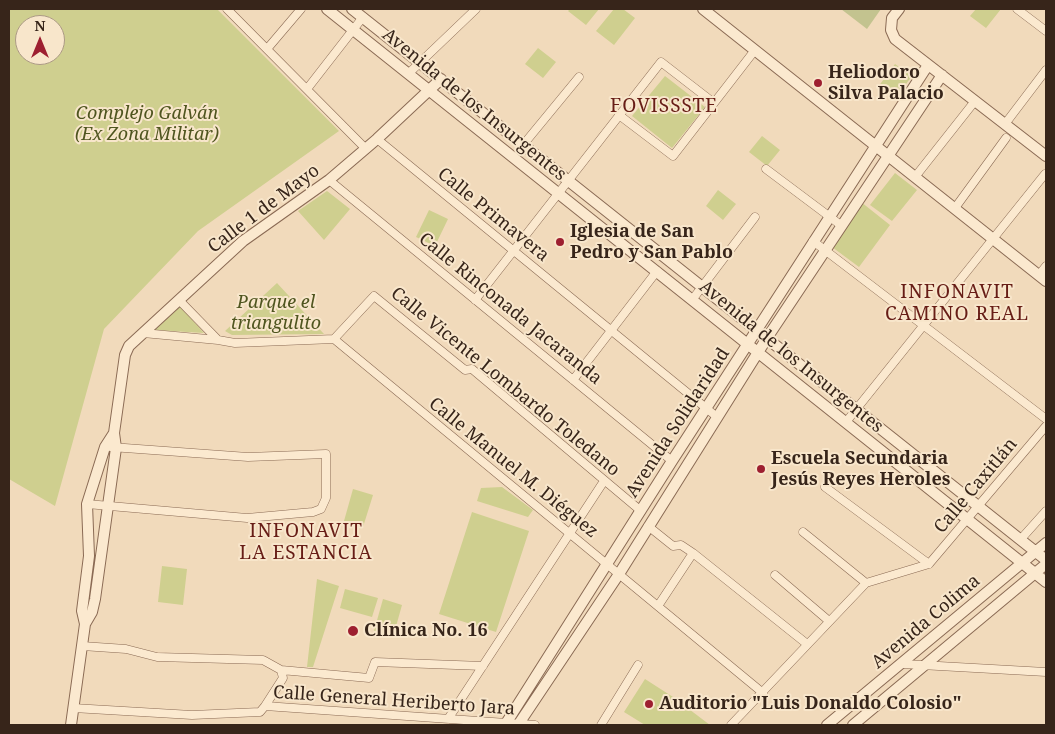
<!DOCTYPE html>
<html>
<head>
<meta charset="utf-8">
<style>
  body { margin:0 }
  #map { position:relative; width:1055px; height:734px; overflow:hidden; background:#f1dabb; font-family:"Noto Serif",serif }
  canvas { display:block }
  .frame { position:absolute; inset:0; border:10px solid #37251a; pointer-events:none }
  .north { position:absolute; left:15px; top:15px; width:50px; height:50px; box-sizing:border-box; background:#f8e6cb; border:1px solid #ab9984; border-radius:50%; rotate:0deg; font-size:14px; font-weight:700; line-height:20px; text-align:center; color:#37251a }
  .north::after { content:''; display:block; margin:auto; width:18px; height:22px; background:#9d1f30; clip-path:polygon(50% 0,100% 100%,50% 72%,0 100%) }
</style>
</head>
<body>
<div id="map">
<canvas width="1055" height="734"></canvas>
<div class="frame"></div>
<div class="north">N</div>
</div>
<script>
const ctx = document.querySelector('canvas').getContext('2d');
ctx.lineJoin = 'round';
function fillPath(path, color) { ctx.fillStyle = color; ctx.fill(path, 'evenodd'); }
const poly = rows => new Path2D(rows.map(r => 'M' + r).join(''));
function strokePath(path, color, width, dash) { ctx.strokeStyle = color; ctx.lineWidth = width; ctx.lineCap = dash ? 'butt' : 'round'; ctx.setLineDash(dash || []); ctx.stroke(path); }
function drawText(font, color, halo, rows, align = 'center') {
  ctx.font = font + ' "Noto Serif",serif'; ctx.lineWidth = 4; ctx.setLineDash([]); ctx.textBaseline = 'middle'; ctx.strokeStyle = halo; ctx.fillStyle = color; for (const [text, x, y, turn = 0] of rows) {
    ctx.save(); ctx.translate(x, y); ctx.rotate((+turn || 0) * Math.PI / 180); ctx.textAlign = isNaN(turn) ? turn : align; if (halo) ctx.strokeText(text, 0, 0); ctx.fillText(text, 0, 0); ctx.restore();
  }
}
fillPath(poly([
  [9,9,217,9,339,131,198,231,104,329,55,506,9,479],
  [25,25,55,25,55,55,25,55],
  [570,9,599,9,586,25,568,11],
  [614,9,623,9,635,18,614,45,596,31],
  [976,9,1001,9,986,28,970,16],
  [538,48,556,62,543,78,525,64],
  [895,64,912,76,894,100,878,87],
  [665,76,705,107,672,148,632,116],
  [762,136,780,150,767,166,749,152],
  [895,173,917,190,892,221,870,205],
  [718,190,736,204,723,220,706,206],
  [327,191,350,209,324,240,298,211],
  [861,202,890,225,859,267,832,247],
  [429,210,448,219,435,246,416,237],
  [277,283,324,334,232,335,225,331],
  [180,306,204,333,155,330],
  [502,487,533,510,528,517,477,501,481,488],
  [353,489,373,495,363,527,344,521],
  [472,512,529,531,496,632,439,614],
  [162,566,187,569,183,605,158,602],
  [317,579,339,586,313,667,307,667],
  [345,589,378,598,372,617,340,608],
  [383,599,402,605,393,637,374,631],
  [645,679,673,697,710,725,645,725,624,712]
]), '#cfcf8f');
fillPath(poly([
  [841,9,881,9,867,29]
]), '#c3c38f');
const minor = poly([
  [227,9,366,149],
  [1017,9,1046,31],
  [267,49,301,9],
  [408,74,476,9],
  [307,89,363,17],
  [619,115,673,156,755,50],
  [1005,124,1046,70],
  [377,139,717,417],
  [523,145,579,77],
  [766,169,842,226],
  [915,177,975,101],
  [329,180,672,461],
  [955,208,1006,138],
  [813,241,1046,419],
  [1039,275,1046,266],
  [179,300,218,340],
  [475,300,661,62,714,103],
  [692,300,755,217],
  [143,333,218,340,235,343,334,339,763,693],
  [334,339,374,296,465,370,472,369,641,511],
  [573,380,657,271],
  [846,422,1045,174],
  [825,487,929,564],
  [87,504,247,518,313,512,321,509,326,498,326,454,248,457,111,447],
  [648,526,673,546,681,545,693,553,807,644],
  [803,532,866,583],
  [1020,540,1046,511],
  [929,564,1046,426],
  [775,575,829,621],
  [658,606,693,553],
  [82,646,126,649,157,657,263,660,281,670,369,678,375,662,483,666],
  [903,664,1046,672],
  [265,706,283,678,281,670],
  [73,708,192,715,260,712,265,706,535,725],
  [448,719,604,481],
  [601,725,638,665],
  [731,725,866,583,929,564]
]);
const tertiary = poly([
  [327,9,1046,582],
  [352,9,1046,560],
  [703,9,1046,281],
  [899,9,892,18,891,30,895,39,1046,156],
  [85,624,92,612,95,599,116,448,114,433,125,355,129,346,243,241,329,180,377,139,441,79],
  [71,725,85,624,82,611,89,556,87,504,105,447,114,433],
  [505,725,672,461,928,65],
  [518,725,619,574,767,338,942,75],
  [827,725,1046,543],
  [853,725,1046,564]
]);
strokePath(minor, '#8a6a54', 9);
strokePath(tertiary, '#8a6a54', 12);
strokePath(minor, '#fbe9cf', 8);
strokePath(tertiary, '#fbe9cf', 10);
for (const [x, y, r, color] of [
  [818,83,5,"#9d1f30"],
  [560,242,5,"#9d1f30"],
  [761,469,5,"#9d1f30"],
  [353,631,6,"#9d1f30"],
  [649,704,5,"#9d1f30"]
]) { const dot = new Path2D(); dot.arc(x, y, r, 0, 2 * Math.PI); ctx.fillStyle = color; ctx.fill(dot); strokePath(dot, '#f8e6cb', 2); }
drawText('bold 18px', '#37251a', '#f8e6cb', [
  ["Heliodoro",828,73],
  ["Silva Palacio",828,94],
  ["Iglesia de San",570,232],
  ["Pedro y San Pablo",570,253],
  ["Escuela Secundaria",771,459],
  ["Jesús Reyes Heroles",771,480],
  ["Clínica No. 16",364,631],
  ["Auditorio \"Luis Donaldo Colosio\"",659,704]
], 'left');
drawText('18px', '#37251a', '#f8e6cb', [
  ["Avenida de los Insurgentes",474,105,39],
  ["Calle 1 de Mayo",264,209,-37],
  ["Calle Primavera",493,215,39],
  ["Calle Rinconada Jacaranda",510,309,39],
  ["Avenida de los Insurgentes",791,357,39],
  ["Calle Vicente Lombardo Toledano",505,382,39],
  ["Avenida Solidaridad",678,423,-57],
  ["Calle Manuel M. Diéguez",513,468,39],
  ["Calle Caxitlán",976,486,-50],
  ["Avenida Colima",926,622,-40],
  ["Calle General Heriberto Jara",394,701,4]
]);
drawText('italic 18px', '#4f551f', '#f8e6cb', [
  ["Complejo Galván",147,114],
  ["(Ex Zona Militar)",147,135],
  ["Parque el",276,303],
  ["triangulito",276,324]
]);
ctx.letterSpacing = '1px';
drawText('19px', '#671d16', '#f8e6cb', [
  ["FOVISSSTE",664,107],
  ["INFONAVIT",957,293],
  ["CAMINO REAL",957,315],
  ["INFONAVIT",306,532],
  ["LA ESTANCIA",306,554]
]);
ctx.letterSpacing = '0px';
</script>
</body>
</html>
